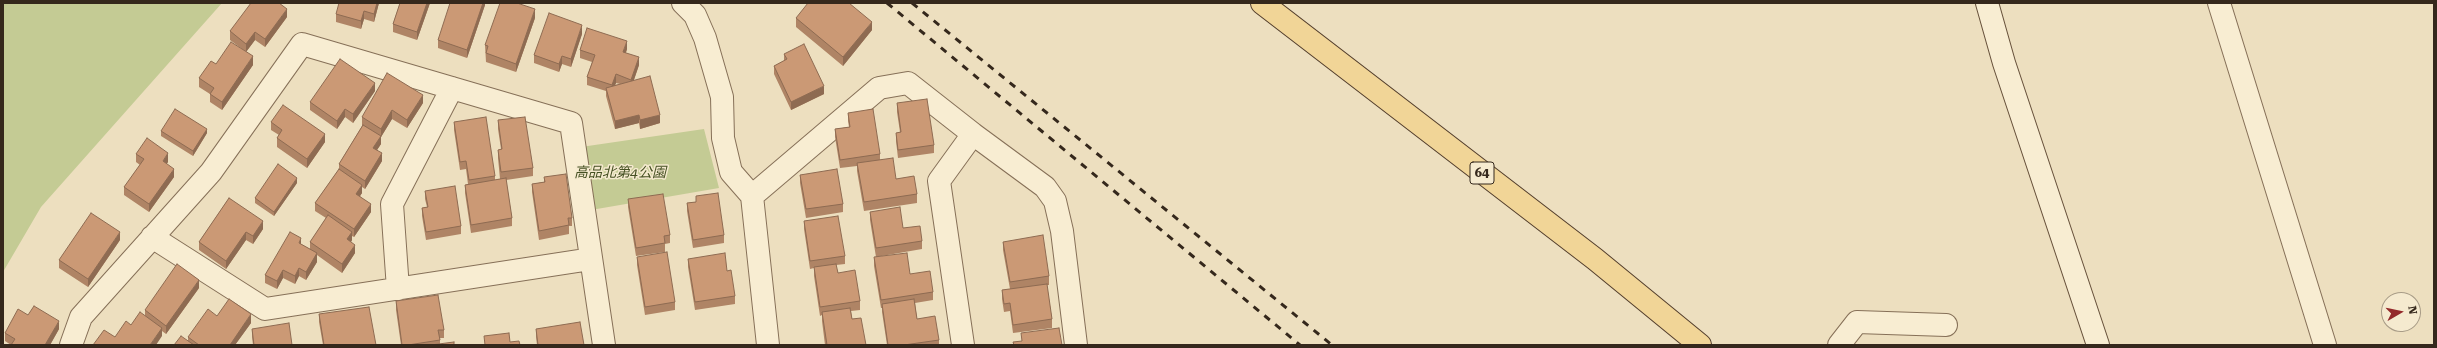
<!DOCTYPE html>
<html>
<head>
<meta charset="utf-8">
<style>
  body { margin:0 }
  #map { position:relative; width:2437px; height:348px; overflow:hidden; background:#eddfbf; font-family:"Roboto Serif",serif }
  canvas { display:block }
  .frame { position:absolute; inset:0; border:4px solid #35281c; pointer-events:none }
  .north { position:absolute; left:2381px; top:292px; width:40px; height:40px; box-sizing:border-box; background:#f5eacf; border:1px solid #a89c87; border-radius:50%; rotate:81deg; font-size:11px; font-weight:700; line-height:16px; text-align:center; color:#35281c }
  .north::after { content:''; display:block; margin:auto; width:14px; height:18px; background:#94292a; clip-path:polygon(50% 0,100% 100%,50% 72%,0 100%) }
</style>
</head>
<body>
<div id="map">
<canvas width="2437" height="348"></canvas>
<div class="frame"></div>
<div class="north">N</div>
</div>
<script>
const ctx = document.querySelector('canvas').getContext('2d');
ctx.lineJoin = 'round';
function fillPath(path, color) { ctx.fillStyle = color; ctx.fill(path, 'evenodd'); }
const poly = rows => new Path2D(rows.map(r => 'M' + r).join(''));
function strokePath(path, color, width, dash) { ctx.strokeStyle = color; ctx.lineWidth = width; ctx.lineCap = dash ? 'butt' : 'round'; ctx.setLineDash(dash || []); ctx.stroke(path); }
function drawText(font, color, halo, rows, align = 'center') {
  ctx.font = font + ' "Roboto Serif","Noto Sans JP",serif'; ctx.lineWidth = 3; ctx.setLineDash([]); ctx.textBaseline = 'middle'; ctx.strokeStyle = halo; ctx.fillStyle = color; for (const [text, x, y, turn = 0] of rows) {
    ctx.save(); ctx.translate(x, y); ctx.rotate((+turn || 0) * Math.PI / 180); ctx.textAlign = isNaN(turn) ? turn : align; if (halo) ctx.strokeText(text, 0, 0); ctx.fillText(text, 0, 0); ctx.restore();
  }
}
fillPath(poly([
  [3,3,222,3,41,207,3,272],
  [704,129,719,188,591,210,581,147]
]), '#c4cb94');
const street = poly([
  [683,3,695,15,705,38,722,97,723,138,731,172,752,196],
  [2219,3,2325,345],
  [152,237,265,309,591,259],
  [398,289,392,204,452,88],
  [71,345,81,317,211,172,302,44,571,123,604,345],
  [768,345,752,196,879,88,908,83,973,134,1045,187,1055,201,1062,231,1076,345],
  [963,345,939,181,973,134],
  [1839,345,1857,322,1946,325]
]);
const secondary = poly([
  [1987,3,2004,63,2098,345]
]);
const primary = poly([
  [1262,3,1595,259,1700,345]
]);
strokePath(street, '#867058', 24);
strokePath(secondary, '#67513b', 24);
strokePath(primary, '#533e2c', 24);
strokePath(street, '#f8edd2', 22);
strokePath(secondary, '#f8edd2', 22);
strokePath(primary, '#f1d597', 22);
strokePath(poly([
  [887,3,1300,345],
  [912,3,1332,345]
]), '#35281c', 3, [7, 7]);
fillPath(poly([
  [379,3,374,22,364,19,361,29,336,22,336,14],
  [400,3,430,3,417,40,393,32,393,24],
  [485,3,485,5,467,58,438,48,438,40],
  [287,17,265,47,255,40,246,52,230,40,230,31],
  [535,18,516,72,486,62,485,45],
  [796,18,872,30,843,66,796,27],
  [582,34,571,67,562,64,559,72,534,63,534,55],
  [627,49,626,53,639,65,634,80,660,123,640,129,639,123,615,129,606,96,606,91,587,85,587,77,592,62,580,58,580,50],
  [616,83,620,84,615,85],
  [784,54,824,94,791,110,774,74,774,66,784,61],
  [216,64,253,65,222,110,210,102,210,94,199,87,199,78],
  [375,91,353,123,345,117,337,129,310,110,310,102],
  [423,103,407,128,392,119,381,137,381,144,377,150,382,161,365,189,362,187,362,193,360,196,371,212,354,237,352,236,352,240,351,242,355,253,342,273,317,255,317,262,306,280,299,276,295,284,283,278,277,289,265,283,265,275,301,244,310,249,310,242,326,218,315,211,315,203,339,169,339,164,362,126,362,117],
  [897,103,934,145,934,153,898,158,896,141,896,133,900,132,897,112],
  [848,113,880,154,880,160,896,179,917,194,917,203,864,211,857,171,857,166,840,168,835,137,835,129,849,127,848,121],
  [498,120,533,168,533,176,506,180,512,218,512,226,471,233,465,193,465,185,468,184,466,169,460,170,454,130,454,122,495,176,495,180,500,179,498,158,498,150,501,149,498,129],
  [271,122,325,142,307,168,277,147,277,138,279,135,271,130],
  [161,131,207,133,193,156,161,136],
  [136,154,168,162,166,164,174,177,149,212,124,195,124,187,140,165,136,162],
  [800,175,843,204,843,212,806,218,800,183],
  [544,177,572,218,572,226,569,226,569,234,539,240,532,192,532,184,544,182],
  [297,183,274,216,255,203,255,198],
  [425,191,461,226,461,234,426,240,422,216,422,208,427,207,425,199],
  [696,196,724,235,724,243,693,248,687,211,687,203,696,202],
  [229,198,263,229,253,244,246,240,226,269,199,250,199,242],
  [628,199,670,235,670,243,665,244,665,252,636,256,628,207],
  [870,212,903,228,922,241,922,249,876,257,870,220],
  [804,221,845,256,845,264,836,265,838,273,860,301,860,310,851,311,852,319,866,345,825,345,822,321,822,315,820,316,814,276,814,268,810,269,804,229],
  [120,240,88,287,59,268,59,260],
  [1003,242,1049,276,1049,285,1047,285,1052,319,1052,328,1013,333,1010,311,1004,312,1002,299,1002,290,1010,289,1003,250],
  [637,257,675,302,675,310,645,315,637,265],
  [874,257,910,274,933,292,933,300,915,303,917,319,939,340,939,345,887,345,882,312,882,308,881,308,874,266],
  [688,259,727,271,735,296,735,304,695,310,688,267],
  [199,288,166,334,162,331,162,336,115,337,131,325,145,316,145,310],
  [396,301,444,330,444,338,440,338,440,344,454,345,401,345,396,310],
  [319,314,376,345,323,345,319,322],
  [28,315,59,329,50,345,11,345,5,341,5,333],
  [217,316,251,323,235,345,174,345,188,341,188,337],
  [252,329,292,345,253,345,252,337],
  [536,329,584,345,537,345,536,337]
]), '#af8465');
fillPath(poly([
  [377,3,379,3,374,22,374,14],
  [427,3,430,3,417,40,417,32],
  [483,3,485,3,485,5,467,58,467,50],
  [287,9,287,17,265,47,265,39],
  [535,9,535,18,516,72,516,64],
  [364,11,364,19,361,29,361,21],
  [872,22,872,30,843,66,843,57],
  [582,25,582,34,571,67,571,59],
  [255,32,255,40,246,52,246,44],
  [627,41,627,49,623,60,623,52],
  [253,56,253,65,222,110,222,102],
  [562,56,562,64,559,72,559,64],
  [639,57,639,65,631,88,631,80],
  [616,74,616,83,612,93,612,85],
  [375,83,375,91,353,123,353,114],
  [824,86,824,94,791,110,791,102],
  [423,95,423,103,407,128,407,120],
  [345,109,345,117,337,129,337,121],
  [392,110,392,119,381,137,381,144,373,156,373,148,381,136,381,129],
  [639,115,639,123,615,129,615,121],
  [660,115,660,123,640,129,640,120],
  [207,129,207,133,193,156,193,151],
  [325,134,325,142,307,168,307,159],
  [168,153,168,162,163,169,163,161],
  [382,153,382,161,365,189,365,181],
  [174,169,174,177,149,212,149,204],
  [297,178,297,183,274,216,274,212],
  [362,185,362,193,356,202,356,194],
  [371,204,371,212,354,237,354,229],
  [263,221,263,229,253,244,253,236],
  [120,232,120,240,88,287,88,279],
  [246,232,246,240,226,269,226,261],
  [352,232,352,240,347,248,347,239],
  [301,238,301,246,299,243],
  [355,245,355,253,342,273,342,264],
  [317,253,317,262,306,280,306,272],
  [299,268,299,276,295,284,295,276],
  [283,270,283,278,277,289,277,281],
  [199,280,199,288,166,334,166,326],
  [251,314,251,323,235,345,230,345],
  [59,321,59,329,50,345,45,345],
  [162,328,162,336,156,345,150,345]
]), '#8e6b52');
const building = poly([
  [251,3,279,3,287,9,265,39,255,32,246,44,230,31,251,3],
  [339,3,377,3,374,14,364,11,361,21,336,14,339,3],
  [400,3,427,3,417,32,393,24,400,3],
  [450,3,483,3,467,50,438,40,450,3],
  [500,3,517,3,535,9,516,64,486,53,488,46,485,45,500,3],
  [808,3,849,3,872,22,843,57,796,18,808,3],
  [549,13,582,25,571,59,562,56,559,64,534,55,549,13],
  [587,28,627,41,623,52,639,57,631,80,616,74,612,85,587,77,595,55,580,50,587,28],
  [231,42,253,56,222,102,210,94,214,88,199,78,211,61,216,64,231,42],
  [804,44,824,86,791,102,774,66,787,59,784,54,804,44],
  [340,59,375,83,353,114,345,109,337,121,310,102,340,59],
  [387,73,423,95,407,120,392,110,381,129,362,117,387,73],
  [650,76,660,115,640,120,639,115,615,121,606,88,650,76],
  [927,99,934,145,898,150,896,133,901,132,897,103,927,99],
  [283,105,325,134,307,159,277,138,282,130,271,122,283,105],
  [175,109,207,129,193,151,161,131,175,109],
  [873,109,880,154,840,160,835,129,850,127,848,113,873,109],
  [486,117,495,176,469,180,466,161,460,162,454,122,486,117],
  [525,117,533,168,501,172,498,150,502,149,498,120,525,117],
  [363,125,381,136,373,148,382,153,365,181,339,164,363,125],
  [147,138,168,153,163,161,174,169,149,204,124,187,144,159,136,154,147,138],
  [893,158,896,179,914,176,917,194,864,202,857,163,893,158],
  [278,164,297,178,274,212,255,198,278,164],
  [339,169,362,185,356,194,371,204,354,229,315,203,339,169],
  [837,169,843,204,806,209,800,175,837,169],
  [566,174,572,218,568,218,569,225,539,231,532,184,545,182,544,177,566,174],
  [506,178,512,218,471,225,465,185,506,178],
  [455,186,461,226,426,232,422,208,428,207,425,191,455,186],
  [718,193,724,235,693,240,687,203,696,202,696,196,718,193],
  [663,194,670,235,664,236,665,243,636,248,628,199,663,194],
  [229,198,263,221,253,236,246,232,226,261,199,242,229,198],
  [900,207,903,228,920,226,922,241,876,248,870,212,900,207],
  [91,213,120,232,88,279,59,260,91,213],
  [328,215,352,232,347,239,355,245,342,264,310,242,328,215],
  [838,216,845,256,810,261,804,221,838,216],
  [290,232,301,238,299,243,317,253,306,272,299,268,295,276,283,270,277,281,265,275,290,232],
  [1043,235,1049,276,1010,282,1003,242,1043,235],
  [667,252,675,302,645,307,637,257,667,252],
  [725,253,727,271,731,270,735,296,695,302,688,259,725,253],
  [907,253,910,274,930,271,933,292,881,300,874,257,907,253],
  [177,264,199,280,166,326,145,310,177,264],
  [836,264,838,273,855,270,860,301,820,307,814,267,836,264],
  [1047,284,1052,319,1013,325,1010,303,1004,304,1002,290,1047,284],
  [438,295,444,330,438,330,440,340,408,345,402,345,396,301,438,295],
  [229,299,251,314,230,345,199,345,188,337,208,309,217,316,229,299],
  [914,299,917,319,935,316,939,340,904,345,888,345,882,304,914,299],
  [34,306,59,321,45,345,11,345,15,339,5,333,18,309,28,315,34,306],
  [369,307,376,345,324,345,319,314,369,307],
  [850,308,852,319,861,318,866,345,827,345,822,312,850,308],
  [140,312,162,328,150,345,93,345,104,330,115,337,126,321,131,325,140,312],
  [580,322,584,345,538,345,536,329,580,322],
  [289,323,292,345,254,345,252,329,289,323],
  [1059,328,1062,345,1014,345,1013,342,1022,341,1021,333,1059,328],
  [509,333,510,342,519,341,520,345,485,345,484,336,509,333],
  [181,336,194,345,174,345,181,336],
  [454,342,454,345,431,345,454,342]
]);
fillPath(building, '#cb9975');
strokePath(building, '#8e6b52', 1);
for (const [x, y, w] of [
  [1482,173,24]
]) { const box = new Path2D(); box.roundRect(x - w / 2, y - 11, w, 22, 3); ctx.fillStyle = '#f5eacf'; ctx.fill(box); strokePath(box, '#35281c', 1); }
drawText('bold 13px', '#35281c', null, [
  ["64",1482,173]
]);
drawText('italic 14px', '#465123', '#f5eacf', [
  ["高品北第4公園",620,173]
]);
</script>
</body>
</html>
